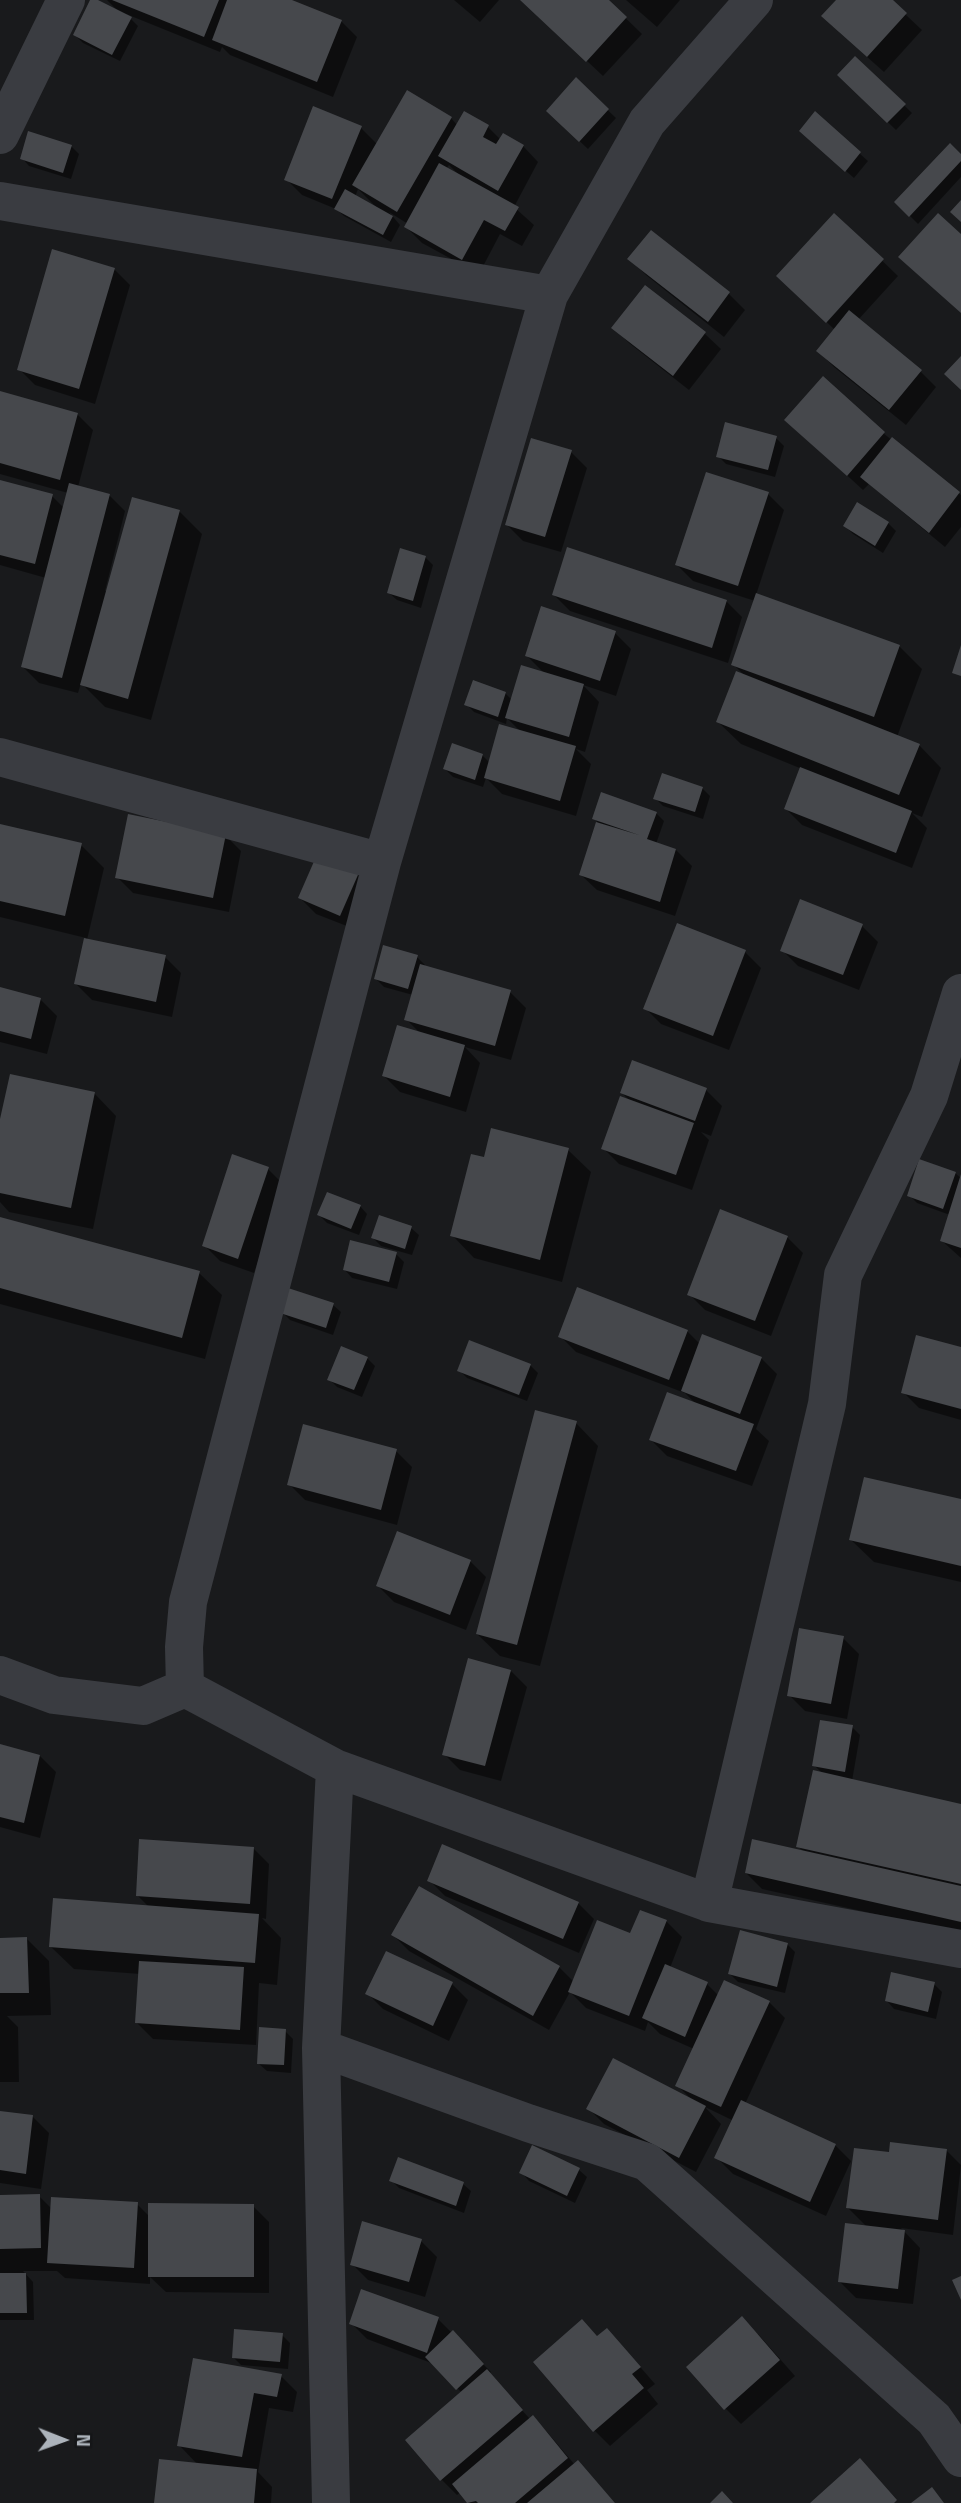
<!DOCTYPE html>
<html>
<head>
<meta charset="utf-8">
<style>
  body { margin:0 }
  #map { position:relative; width:961px; height:2503px; overflow:hidden; background:#191a1c; font-family:"Titillium Web",sans-serif }
  canvas { display:block }
  .north { position:absolute; left:28px; top:2405px; width:70px; height:70px; -webkit-text-stroke:5px #141517; paint-order:stroke; rotate:91deg; font-size:19px; font-weight:700; line-height:28px; text-align:center; color:#acb3bb }
  .north::after { content:''; display:block; margin:auto; width:24px; height:32px; background:#acb3bb; clip-path:polygon(50% 0,100% 100%,50% 72%,0 100%) }
</style>
</head>
<body>
<div id="map">
<canvas width="961" height="2503"></canvas>
<div class="north">N</div>
</div>
<script>
const ctx = document.querySelector('canvas').getContext('2d');
ctx.lineJoin = 'round';
function fillPath(path, color) { ctx.fillStyle = color; ctx.fill(path, 'evenodd'); }
const poly = rows => new Path2D(rows.map(r => 'M' + r).join(''));
function strokePath(path, color, width, dash) { ctx.strokeStyle = color; ctx.lineWidth = width; ctx.lineCap = dash ? 'butt' : 'round'; ctx.setLineDash(dash || []); ctx.stroke(path); }
fillPath(poly([
  [92,0,119,12,107,0,287,0,341,21,357,37,333,97,230,55,222,47,220,52,126,14,138,26,120,61,83,43,75,35],
  [454,0,499,0,480,22],
  [522,0,607,0,642,34,603,76],
  [626,0,680,0,657,27],
  [838,0,890,0,922,30,884,72,839,32],
  [856,58,912,113,896,130,839,75],
  [576,80,616,118,588,149,556,119],
  [815,114,868,161,854,178,809,139],
  [451,118,458,126,488,127,501,140,523,146,538,162,514,207,534,225,522,246,500,234,479,274,422,243,406,227,408,224,389,212,400,225,391,242,344,216,336,209,302,195,286,179,361,128,377,144],
  [449,165,460,176,446,169],
  [358,189,376,207,355,197],
  [71,146,79,154,71,179,29,166,22,158],
  [961,156,961,177,918,224,896,202],
  [835,215,898,276,858,320,920,371,936,387,906,425,834,367,818,351,835,330,794,291],
  [651,233,729,294,745,310,724,337,646,275,630,259],
  [114,269,130,285,95,404,35,385,19,369],
  [646,287,705,334,721,349,689,390,629,343,613,327],
  [0,393,77,414,93,430,78,487,109,495,125,511,105,591,108,592,179,511,202,534,151,720,105,707,81,683,78,693,39,683,23,667,46,578,0,565,0,482,52,496,64,508,68,493,0,474],
  [883,433,961,495,961,527,945,547,869,484,863,490,803,435],
  [776,438,784,446,775,477,726,464,718,456],
  [571,452,587,468,561,552,523,541,507,525],
  [768,494,784,510,756,595,899,646,922,669,897,737,919,745,941,768,922,817,912,813,927,828,912,868,802,825,786,809,802,769,741,744,718,722,745,676,733,664,755,601,693,581,677,565],
  [888,523,896,531,883,553,853,534,845,526],
  [425,557,433,565,421,608,397,600,389,593],
  [554,595,726,601,742,617,728,663,570,611],
  [615,633,631,649,616,696,583,685,599,702,585,752,576,749,591,764,576,816,502,794,486,778,483,787,453,777,445,769,482,755,490,763,521,732,507,718,506,724,474,712,466,704,505,693,512,700,546,675,527,656],
  [702,788,710,796,703,819,663,806,655,798],
  [656,813,664,821,656,844,676,850,692,866,675,916,597,890,581,875,598,823,594,818],
  [0,826,81,845,104,868,87,940,165,957,181,973,172,1017,92,1000,76,984,86,938,0,917],
  [225,835,241,851,229,912,133,893,117,877],
  [360,870,357,930,316,914,300,898],
  [862,926,878,942,859,990,798,966,782,950],
  [745,952,761,968,729,1050,661,1024,645,1008],
  [417,957,425,965,424,967,510,992,526,1008,511,1060,465,1047,480,1063,466,1112,400,1092,384,1076,421,1034,406,1019,413,995,384,987,376,979],
  [0,989,41,1000,57,1016,47,1054,0,1042],
  [706,1090,722,1106,711,1136,701,1132,709,1140,692,1190,619,1164,603,1148,631,1102,622,1093],
  [94,1093,116,1116,93,1229,9,1212,0,1202,0,1127],
  [568,1150,591,1172,562,1282,474,1258,452,1235,485,1159],
  [268,1169,284,1185,254,1273,220,1261,204,1245],
  [955,1173,961,1178,961,1258,942,1241,950,1215,917,1203,909,1195],
  [360,1206,367,1214,359,1235,327,1223,319,1215],
  [0,1219,199,1273,222,1295,205,1359,0,1304],
  [411,1228,419,1235,412,1255,381,1246,373,1238],
  [787,1237,803,1253,771,1336,705,1310,689,1294],
  [396,1254,404,1262,397,1289,352,1278,345,1270],
  [333,1305,341,1312,333,1335,290,1320,282,1312],
  [687,1331,700,1344,761,1358,777,1374,756,1429,769,1441,752,1486,667,1456,651,1440,696,1404,685,1393,576,1352,560,1336],
  [961,1349,961,1420,919,1408,903,1392],
  [367,1358,375,1366,362,1397,337,1387,329,1379],
  [530,1365,538,1373,527,1401,467,1378,459,1370],
  [576,1423,598,1446,540,1666,500,1656,477,1634],
  [396,1451,412,1467,397,1525,305,1500,289,1484],
  [961,1501,961,1582,874,1562,851,1540],
  [470,1561,486,1577,466,1630,394,1602,378,1586],
  [843,1638,859,1654,847,1719,805,1711,789,1695],
  [511,1671,527,1687,501,1781,460,1770,444,1754],
  [852,1727,860,1735,852,1781,961,1805,961,1933,762,1889,746,1873,805,1853,798,1846,823,1774,814,1765],
  [0,1746,40,1756,56,1772,40,1838,0,1827],
  [253,1848,269,1864,266,1919,262,1918,281,1938,277,1985,259,1983,256,2045,153,2039,137,2023,140,1974,74,1969,51,1947,149,1907,138,1896],
  [429,1880,578,1903,594,1919,579,1953,445,1896],
  [420,1888,559,1967,574,1982,631,1935,666,1921,682,1937,670,1968,707,1984,718,1995,769,2002,785,2018,745,2104,835,2145,851,2161,826,2216,733,2174,717,2158,734,2121,705,2107,721,2124,696,2172,604,2124,588,2108,692,2100,678,2086,694,2049,660,2034,648,2022,645,2031,586,2008,570,1992,549,2030,409,1951,393,1935],
  [27,1939,49,1961,51,2015,7,2016,18,2027,19,2082,0,2082,0,1940],
  [787,1944,795,1952,785,1993,738,1982,730,1974],
  [452,1984,468,2000,449,2041,383,2009,367,1993],
  [934,1984,942,1992,936,2019,894,2009,887,2001],
  [285,2031,293,2039,291,2073,267,2071,259,2064],
  [0,2112,33,2117,49,2133,41,2189,0,2183],
  [533,2148,579,2170,587,2177,575,2203,529,2181,522,2173],
  [946,2150,961,2165,953,2235,901,2228,920,2248,913,2304,856,2298,840,2282,867,2227,848,2208],
  [391,2180,463,2184,471,2191,464,2213,399,2188],
  [39,2196,52,2209,137,2204,150,2217,253,2206,269,2222,269,2293,166,2292,150,2277,150,2284,65,2278,57,2271,23,2271,33,2282,34,2320,0,2320,0,2197],
  [421,2241,437,2257,425,2297,368,2280,352,2264],
  [438,2319,491,2372,489,2374,530,2419,533,2417,548,2433,575,2465,578,2462,615,2503,470,2503,461,2492,457,2495,442,2480,462,2393,434,2364,367,2339,351,2323],
  [582,2321,598,2337,622,2346,655,2384,647,2390,658,2404,610,2446,594,2430],
  [758,2334,795,2376,741,2424,725,2408],
  [282,2335,290,2343,288,2369,241,2365,233,2357],
  [194,2360,281,2376,297,2392,293,2412,269,2408,258,2472,272,2487,271,2503,156,2503,198,2465,179,2445]
]), '#0007');
fillPath(poly([
  [90,0,98,0,132,17,112,55,73,35],
  [112,0,219,0,204,37],
  [227,0,292,0,342,20,317,82,212,40],
  [520,0,609,0,627,17,586,62],
  [836,0,893,0,907,13,867,57,821,16],
  [855,56,906,104,887,123,837,75],
  [576,77,609,109,579,142,546,111],
  [407,90,452,117,397,212,352,185],
  [313,106,362,126,332,199,284,180],
  [464,111,489,125,483,137,496,144,503,133,524,145,498,191,438,156],
  [815,111,861,152,845,172,799,131],
  [28,131,72,145,63,173,20,159],
  [950,143,961,154,961,161,909,217,894,202],
  [439,163,519,207,505,231,484,220,462,260,404,227],
  [345,189,393,216,383,235,334,209],
  [961,200,961,222,950,212],
  [834,213,884,259,826,323,776,276],
  [938,213,961,234,961,313,898,257],
  [651,230,730,292,708,322,627,259],
  [52,249,115,268,79,389,17,370],
  [645,285,706,332,673,376,611,328],
  [849,310,922,370,889,410,816,351],
  [961,356,961,390,944,374],
  [823,376,885,432,847,476,784,420],
  [0,391,78,413,60,480,0,463],
  [725,422,777,436,768,470,716,457],
  [892,437,960,492,929,533,860,477],
  [531,438,572,450,545,537,505,525],
  [706,472,769,492,738,586,675,565],
  [0,480,53,494,35,564,0,555],
  [69,483,110,494,62,678,21,667],
  [132,497,180,510,128,699,80,685],
  [857,502,889,522,875,546,843,526],
  [567,547,727,600,712,648,552,595],
  [400,548,426,556,413,601,387,593],
  [756,593,900,645,874,717,731,665],
  [541,606,616,631,600,681,525,656],
  [961,645,961,676,952,673],
  [521,665,584,684,569,737,505,718],
  [736,671,920,744,899,795,716,722],
  [473,680,506,692,498,717,464,705],
  [499,724,576,746,560,801,484,778],
  [452,743,483,754,475,780,443,769],
  [800,767,912,811,896,853,784,809],
  [662,773,703,787,695,812,653,799],
  [601,792,657,812,647,839,676,849,660,902,579,875,596,822,639,835,592,819],
  [128,814,226,834,213,898,115,878],
  [0,824,82,843,65,916,0,901],
  [319,850,361,868,340,916,298,898],
  [800,899,863,924,843,975,780,951],
  [677,923,746,950,713,1036,643,1009],
  [84,938,166,955,156,1002,74,984],
  [383,945,418,955,408,989,374,979],
  [420,964,511,990,495,1046,404,1020],
  [0,987,41,998,31,1039,0,1031],
  [397,1025,465,1045,450,1097,382,1076],
  [632,1060,707,1088,695,1121,620,1093],
  [10,1074,95,1092,71,1208,0,1193,0,1119],
  [620,1096,694,1123,676,1175,601,1149],
  [491,1128,569,1148,540,1260,450,1236,471,1154,484,1157],
  [232,1154,269,1167,238,1259,202,1246],
  [919,1159,956,1172,943,1209,907,1196],
  [961,1174,961,1248,940,1241],
  [327,1192,361,1205,351,1229,317,1215],
  [720,1209,788,1236,755,1321,687,1295],
  [379,1215,412,1226,405,1249,371,1238],
  [0,1217,200,1271,182,1338,0,1288],
  [350,1240,397,1252,389,1282,343,1270],
  [577,1287,688,1330,669,1380,558,1337],
  [288,1288,334,1303,326,1328,280,1313],
  [702,1334,762,1357,740,1414,681,1391],
  [916,1335,961,1347,961,1409,901,1393],
  [469,1340,531,1364,519,1395,457,1371],
  [341,1346,368,1357,354,1390,327,1380],
  [667,1392,754,1424,736,1471,649,1440],
  [535,1410,577,1421,517,1645,476,1634],
  [303,1424,397,1449,381,1510,287,1485],
  [864,1477,961,1499,961,1566,849,1540],
  [397,1531,471,1560,450,1615,376,1586],
  [799,1628,844,1636,831,1704,787,1696],
  [468,1658,511,1670,485,1766,442,1755],
  [820,1720,853,1725,845,1772,812,1766],
  [0,1744,40,1755,24,1823,0,1817],
  [813,1770,961,1804,961,1884,796,1847],
  [139,1839,254,1847,250,1904,136,1896],
  [752,1839,961,1886,961,1922,745,1873],
  [442,1844,579,1902,563,1939,427,1881],
  [419,1886,560,1966,533,2016,391,1935],
  [53,1898,259,1914,255,1963,49,1947],
  [640,1910,667,1920,629,2016,568,1992,597,1920,630,1933],
  [740,1930,788,1943,777,1987,728,1974],
  [27,1937,29,1993,0,1993,0,1938],
  [386,1951,453,1982,433,2026,365,1994],
  [139,1961,244,1967,240,2030,135,2023],
  [665,1964,708,1982,685,2037,642,2018],
  [891,1972,935,1982,928,2012,885,2001],
  [724,1980,770,2001,721,2107,675,2086],
  [259,2027,286,2029,284,2065,257,2064],
  [613,2058,706,2106,679,2158,586,2109],
  [741,2100,836,2144,810,2202,714,2158],
  [0,2111,33,2115,26,2174,0,2170],
  [890,2142,947,2149,938,2220,846,2208,854,2148,889,2152],
  [532,2145,580,2168,567,2196,519,2173],
  [398,2157,464,2182,456,2206,389,2181],
  [40,2194,41,2248,0,2249,0,2195],
  [51,2197,138,2202,134,2268,47,2263],
  [148,2203,254,2204,254,2277,148,2277],
  [362,2221,422,2239,409,2282,350,2265],
  [845,2223,905,2230,898,2289,838,2282],
  [0,2273,26,2273,27,2313,0,2313],
  [961,2276,961,2300,952,2280],
  [361,2289,439,2317,427,2353,349,2324],
  [742,2316,780,2360,724,2410,686,2367],
  [582,2319,597,2336,607,2328,641,2367,632,2374,644,2388,593,2432,533,2362],
  [234,2329,283,2333,280,2362,232,2358],
  [453,2330,484,2364,456,2390,425,2357],
  [193,2358,282,2374,277,2397,254,2393,242,2457,177,2446],
  [487,2369,523,2410,440,2481,405,2440],
  [533,2415,568,2458,515,2503,478,2503,476,2501,467,2503,452,2484],
  [860,2458,897,2500,894,2503,810,2503],
  [159,2459,257,2469,254,2503,154,2503],
  [578,2460,615,2503,527,2503],
  [932,2487,944,2503,911,2503],
  [722,2491,733,2503,710,2503]
]), '#46484c');
strokePath(poly([
  [0,135,66,0],
  [0,201,549,295],
  [0,757,382,862],
  [0,1675,54,1695,143,1706,185,1688],
  [185,1688,184,1647,188,1602,382,862,549,295,647,122,754,0],
  [185,1688,335,1768,709,1903,961,1949],
  [709,1903,827,1404,843,1275,929,1096,961,993],
  [321,2048,528,2123,647,2162,934,2419,961,2458],
  [331,2503,321,2048,335,1768]
]), '#3a3c41', 38);
</script>
</body>
</html>
